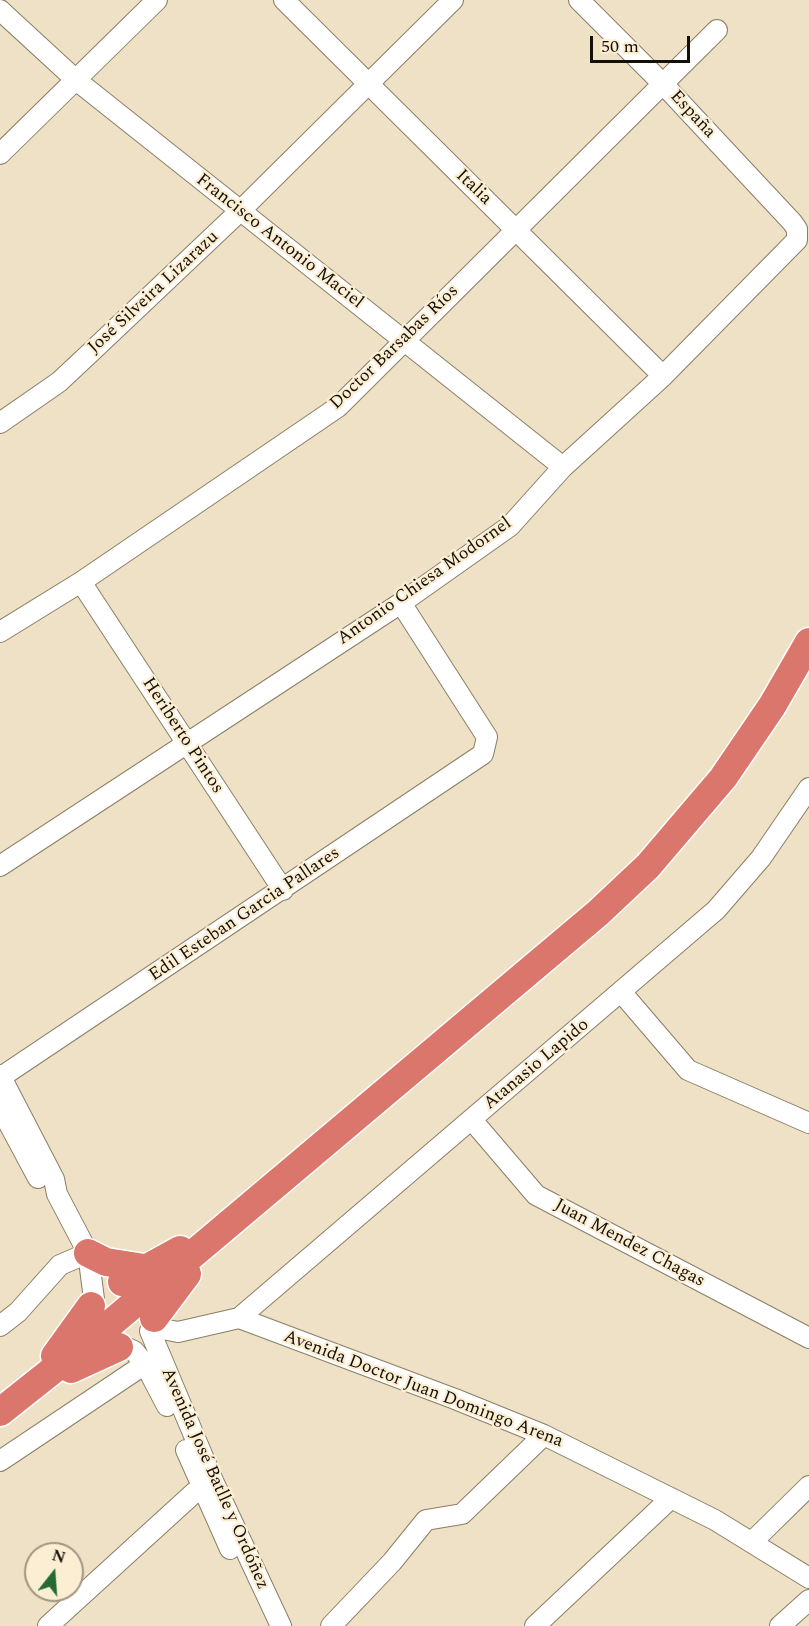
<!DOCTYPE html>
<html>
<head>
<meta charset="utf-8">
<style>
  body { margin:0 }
  #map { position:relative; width:809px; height:1626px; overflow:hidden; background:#efe1c6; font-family:Spectral,serif }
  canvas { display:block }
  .north { position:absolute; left:24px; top:1542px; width:60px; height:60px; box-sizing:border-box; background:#fceed3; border:2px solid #a09581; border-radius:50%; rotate:17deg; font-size:16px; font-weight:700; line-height:24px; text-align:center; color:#151007 }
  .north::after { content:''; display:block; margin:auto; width:21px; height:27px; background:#256a35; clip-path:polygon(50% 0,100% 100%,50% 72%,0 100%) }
  .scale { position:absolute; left:590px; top:36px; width:100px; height:27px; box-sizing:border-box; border:3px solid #151007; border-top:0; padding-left:8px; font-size:18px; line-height:21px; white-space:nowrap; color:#151007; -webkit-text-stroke:4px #fceed3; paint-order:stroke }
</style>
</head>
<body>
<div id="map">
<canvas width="809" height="1626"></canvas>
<div class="north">N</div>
<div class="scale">50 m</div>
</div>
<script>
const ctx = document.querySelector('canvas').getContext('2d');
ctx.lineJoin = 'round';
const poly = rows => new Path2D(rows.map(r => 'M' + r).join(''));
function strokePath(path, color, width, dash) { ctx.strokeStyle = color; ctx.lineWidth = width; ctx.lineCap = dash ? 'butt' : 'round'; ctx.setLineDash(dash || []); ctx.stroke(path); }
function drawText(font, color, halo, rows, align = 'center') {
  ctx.font = font + ' Spectral,serif'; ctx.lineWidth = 4.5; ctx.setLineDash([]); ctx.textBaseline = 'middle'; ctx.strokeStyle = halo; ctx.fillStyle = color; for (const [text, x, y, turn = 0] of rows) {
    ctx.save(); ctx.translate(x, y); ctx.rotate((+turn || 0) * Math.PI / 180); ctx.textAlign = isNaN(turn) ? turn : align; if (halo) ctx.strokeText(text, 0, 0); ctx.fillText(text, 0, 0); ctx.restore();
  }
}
const minor = poly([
  [284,0,663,376],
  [0,10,76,80,563,467],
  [0,154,157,0],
  [0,423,59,382,90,353,240,211,453,0],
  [81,582,283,890],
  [0,632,81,582,338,407,717,30],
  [0,866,401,603,510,526,563,467,663,376,797,240,797,229,792,222,663,84,579,0],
  [622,993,688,1070,809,1123],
  [0,1075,54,1179,57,1194,88,1253,97,1261],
  [1,1077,483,754,487,737,401,603],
  [0,1107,38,1178],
  [472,1120,536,1195,809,1338],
  [88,1253,94,1299],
  [239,1318,716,910,761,858,809,788],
  [0,1326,18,1312,60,1265,88,1253],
  [152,1327,178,1332,239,1318,455,1399,544,1435,715,1520,809,1578],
  [150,1331,214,1483,281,1626],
  [125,1347,134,1351,145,1364,167,1406],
  [186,1450,230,1549],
  [0,1461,145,1364],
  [753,1541,809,1486],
  [48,1626,195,1492,212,1484],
  [331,1626,392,1562,426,1520,462,1514,544,1435],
  [535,1626,671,1498],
  [780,1626,809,1600]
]);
const highway = poly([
  [88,1253,106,1262,144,1268],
  [122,1282,180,1250],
  [154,1318,187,1274],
  [55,1356,91,1306],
  [71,1369,119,1347],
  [0,1412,97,1335,598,913,648,866,723,778,772,706,809,642]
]);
strokePath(minor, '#8a7e65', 22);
strokePath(highway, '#fff', 31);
strokePath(minor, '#fff', 20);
strokePath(highway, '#db766c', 28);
drawText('18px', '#151007', '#fceed3', [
  ["España",692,115,47],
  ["Italia",473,188,44],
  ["Francisco Antonio Maciel",279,242,38],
  ["José Silveira Lizarazu",154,293,-43],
  ["Doctor Barsabas Ríos",395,348,-44],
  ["Antonio Chiesa Modornel",425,582,-35],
  ["Heriberto Pintos",182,736,57],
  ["Edil Esteban Garcia Pallares",245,915,-34],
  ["Atanasio Lapido",537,1065,-40],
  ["Juan Mendez Chagas",629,1244,28],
  ["Avenida Doctor Juan Domingo Arena",423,1390,21],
  ["Avenida José Batlle y Ordóñez",214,1479,66]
]);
</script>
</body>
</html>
